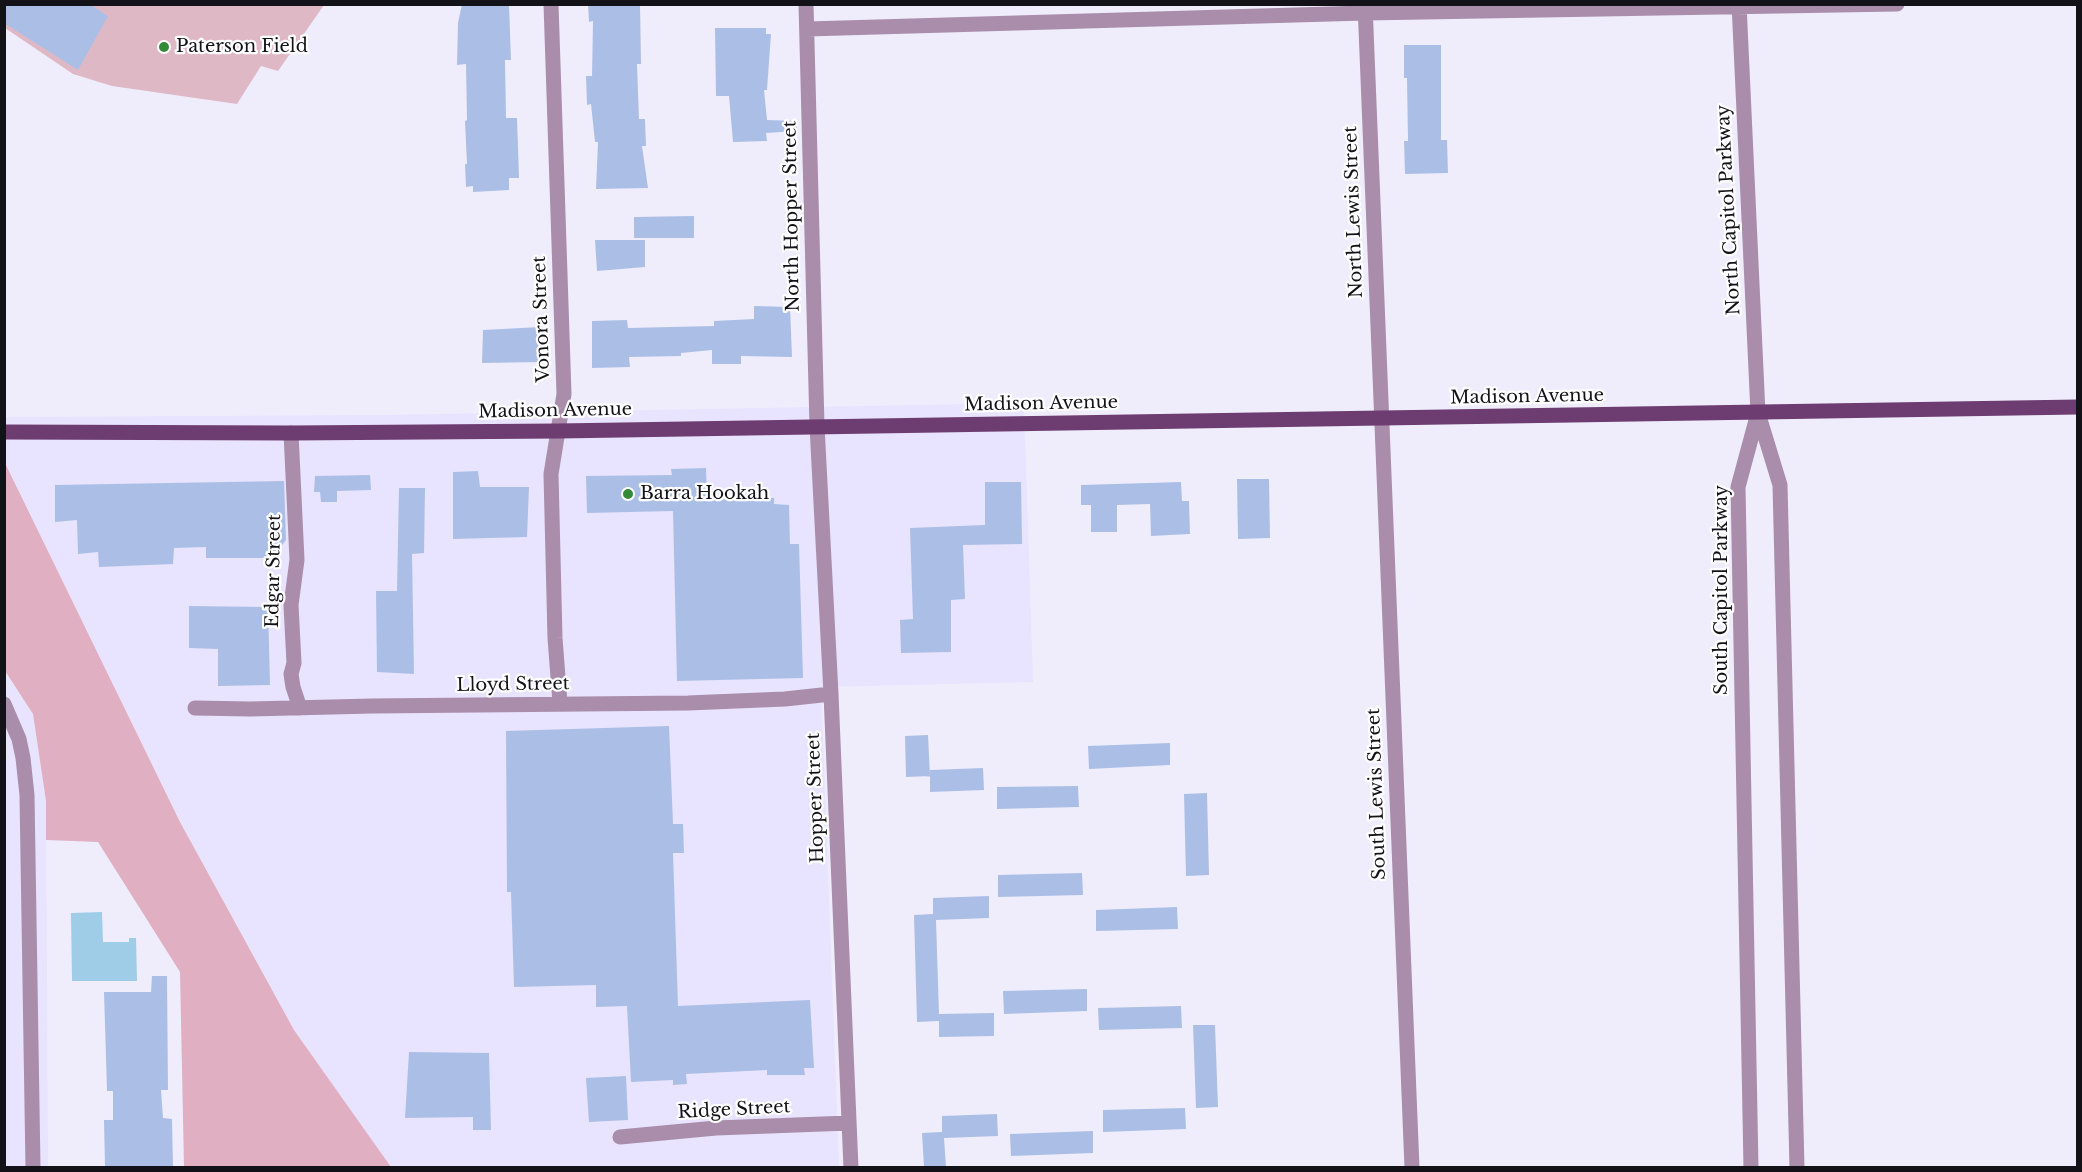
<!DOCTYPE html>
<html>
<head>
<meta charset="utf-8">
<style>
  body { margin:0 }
  #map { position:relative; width:2082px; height:1172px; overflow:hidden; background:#efedfc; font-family:"Libre Baskerville",serif }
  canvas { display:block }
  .frame { position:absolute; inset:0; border:6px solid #131219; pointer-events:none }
</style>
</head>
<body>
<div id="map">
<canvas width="2082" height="1172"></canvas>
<div class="frame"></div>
</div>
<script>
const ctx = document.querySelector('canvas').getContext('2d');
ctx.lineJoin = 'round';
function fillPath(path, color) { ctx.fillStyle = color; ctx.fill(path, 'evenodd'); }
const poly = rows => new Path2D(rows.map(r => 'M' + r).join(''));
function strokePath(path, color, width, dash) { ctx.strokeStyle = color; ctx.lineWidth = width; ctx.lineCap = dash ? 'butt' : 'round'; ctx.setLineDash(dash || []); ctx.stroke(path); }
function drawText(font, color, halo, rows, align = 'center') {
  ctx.font = font + ' "Libre Baskerville",serif'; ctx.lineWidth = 4.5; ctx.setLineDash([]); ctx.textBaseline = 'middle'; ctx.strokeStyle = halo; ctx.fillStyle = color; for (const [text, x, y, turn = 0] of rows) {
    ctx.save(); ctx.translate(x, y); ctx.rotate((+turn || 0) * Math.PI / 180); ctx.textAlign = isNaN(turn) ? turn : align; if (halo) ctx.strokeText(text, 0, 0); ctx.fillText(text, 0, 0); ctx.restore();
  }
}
fillPath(poly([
  [1024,403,1033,682,821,687,839,1167,391,1167,294,1030,180,822,5,463,5,417,388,415],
  [4,671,33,714,46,801,48,1167,5,1167]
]), '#e8e3fe');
fillPath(poly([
  [4,5,324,5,278,71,261,66,237,104,112,86,73,74,5,28]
]), '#dfb8c6');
fillPath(poly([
  [5,463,180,822,294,1030,391,1167,184,1167,180,972,98,842,46,840,46,801,33,714,5,671]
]), '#e0b0c2');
fillPath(poly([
  [102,912,103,942,129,942,129,938,136,938,137,981,72,981,71,913]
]), '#9fcce6');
fillPath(poly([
  [4,4,90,4,108,16,78,70,4,23],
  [462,4,509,4,511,60,505,60,506,118,517,118,519,178,509,178,509,190,473,192,473,186,466,187,465,164,467,164,465,121,467,120,466,64,457,65,458,23],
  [588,4,640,4,641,64,637,64,639,119,645,119,646,146,642,146,648,188,596,189,598,142,595,142,591,104,587,105,586,76,592,76,593,21,589,22],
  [715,28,766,28,766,34,771,34,767,90,764,90,767,120,797,121,797,131,766,133,767,141,733,142,729,96,716,96],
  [1404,45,1441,45,1441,140,1447,140,1448,173,1405,174,1404,141,1408,141,1407,78,1404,78],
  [694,216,694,238,634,238,634,217],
  [595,240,645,240,645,267,597,271],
  [754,306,790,307,792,357,741,356,741,364,712,364,712,350,681,353,681,356,629,357,630,367,592,368,592,321,627,320,628,328,714,326,714,321,754,319],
  [540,327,541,362,482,363,483,330],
  [706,468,707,499,774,498,774,504,789,505,790,544,799,544,803,678,677,681,673,511,587,513,586,476,672,475,671,469],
  [478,471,480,487,529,487,527,537,453,539,453,472],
  [370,475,371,490,337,491,337,502,321,502,320,492,314,492,315,476],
  [1237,479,1269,479,1270,538,1238,539],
  [284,481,286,540,272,558,206,558,206,547,174,548,173,564,99,567,98,552,78,554,77,520,55,522,55,485],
  [985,482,1021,482,1022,544,963,545,965,599,951,600,951,652,901,653,900,620,913,619,910,528,985,525],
  [1181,482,1182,501,1189,501,1190,534,1151,536,1150,504,1117,505,1117,532,1091,532,1091,505,1081,505,1081,485],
  [399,488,425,488,424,553,412,554,414,674,377,672,376,591,397,591],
  [189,606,268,607,270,685,218,686,218,649,189,648],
  [669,726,673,824,683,824,684,853,673,853,678,1006,810,1000,814,1068,804,1068,805,1075,767,1075,767,1070,686,1074,687,1084,673,1085,673,1080,631,1082,627,1006,596,1007,596,985,514,987,511,892,507,892,506,731],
  [928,735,930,776,906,777,905,736],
  [1170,743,1170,765,1089,769,1088,746],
  [983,768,984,790,930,792,930,770],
  [1078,786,1079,807,997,809,997,787],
  [1207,793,1209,875,1186,876,1184,794],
  [1082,873,1083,895,998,897,998,875],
  [989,896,989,918,936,920,939,1014,994,1013,994,1036,939,1037,939,1021,917,1022,914,915,933,914,933,898],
  [1177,907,1178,929,1096,931,1096,910],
  [152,976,167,976,168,1090,161,1090,163,1118,172,1119,173,1167,105,1167,104,1120,113,1120,113,1091,107,1091,104,992,151,992],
  [1087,989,1087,1011,1004,1014,1003,991],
  [1181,1006,1182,1028,1099,1030,1098,1008],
  [1193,1025,1215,1025,1218,1107,1196,1108],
  [409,1052,489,1053,491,1130,473,1130,473,1117,405,1118],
  [626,1076,628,1120,589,1122,586,1078],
  [1185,1108,1186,1129,1103,1132,1103,1110],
  [997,1114,998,1136,944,1138,946,1167,924,1167,922,1133,942,1132,942,1116],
  [1093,1131,1093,1153,1011,1156,1010,1134]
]), '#abbfe6');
strokePath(poly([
  [551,4,564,394,551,474,555,638,560,703],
  [806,4,817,426,831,694,851,1168],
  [1365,4,1412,1168],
  [1739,4,1758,413,1780,485,1797,1168],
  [807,29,1365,13,1897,4],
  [291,433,297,560,291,605,294,663,291,674,293,687,300,708],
  [4,704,19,739,23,758,27,795,33,1168],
  [195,708,250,709,372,706,688,703,785,699,831,694],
  [620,1137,716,1128,849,1123],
  [1751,1168,1738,487,1758,413]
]), '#a98dab', 15);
strokePath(poly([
  [4,432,291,433,558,431,2078,407]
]), '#6d3c71', 15);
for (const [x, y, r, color] of [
  [164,47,6,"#338b3a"],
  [628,494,6,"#338b3a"]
]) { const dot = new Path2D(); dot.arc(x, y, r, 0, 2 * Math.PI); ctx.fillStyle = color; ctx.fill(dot); strokePath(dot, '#fff', 2); }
drawText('18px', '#131219', '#fff', [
  ["Paterson Field",176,47],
  ["Barra Hookah",640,494]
], 'left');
drawText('18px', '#131219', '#fff', [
  ["North Capitol Parkway",1729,210,-93],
  ["North Lewis Street",1354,212,-92],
  ["North Hopper Street",792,216,-91],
  ["Vonora Street",542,319,-92],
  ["Madison Avenue",1527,397,-1],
  ["Madison Avenue",1041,404,-1],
  ["Madison Avenue",555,411,-1],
  ["Edgar Street",274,571,-89],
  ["South Capitol Parkway",1722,590,-90],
  ["Lloyd Street",513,685,-1],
  ["South Lewis Street",1377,794,-92],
  ["Hopper Street",816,798,-92],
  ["Ridge Street",734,1110,-3]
]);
</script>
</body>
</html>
